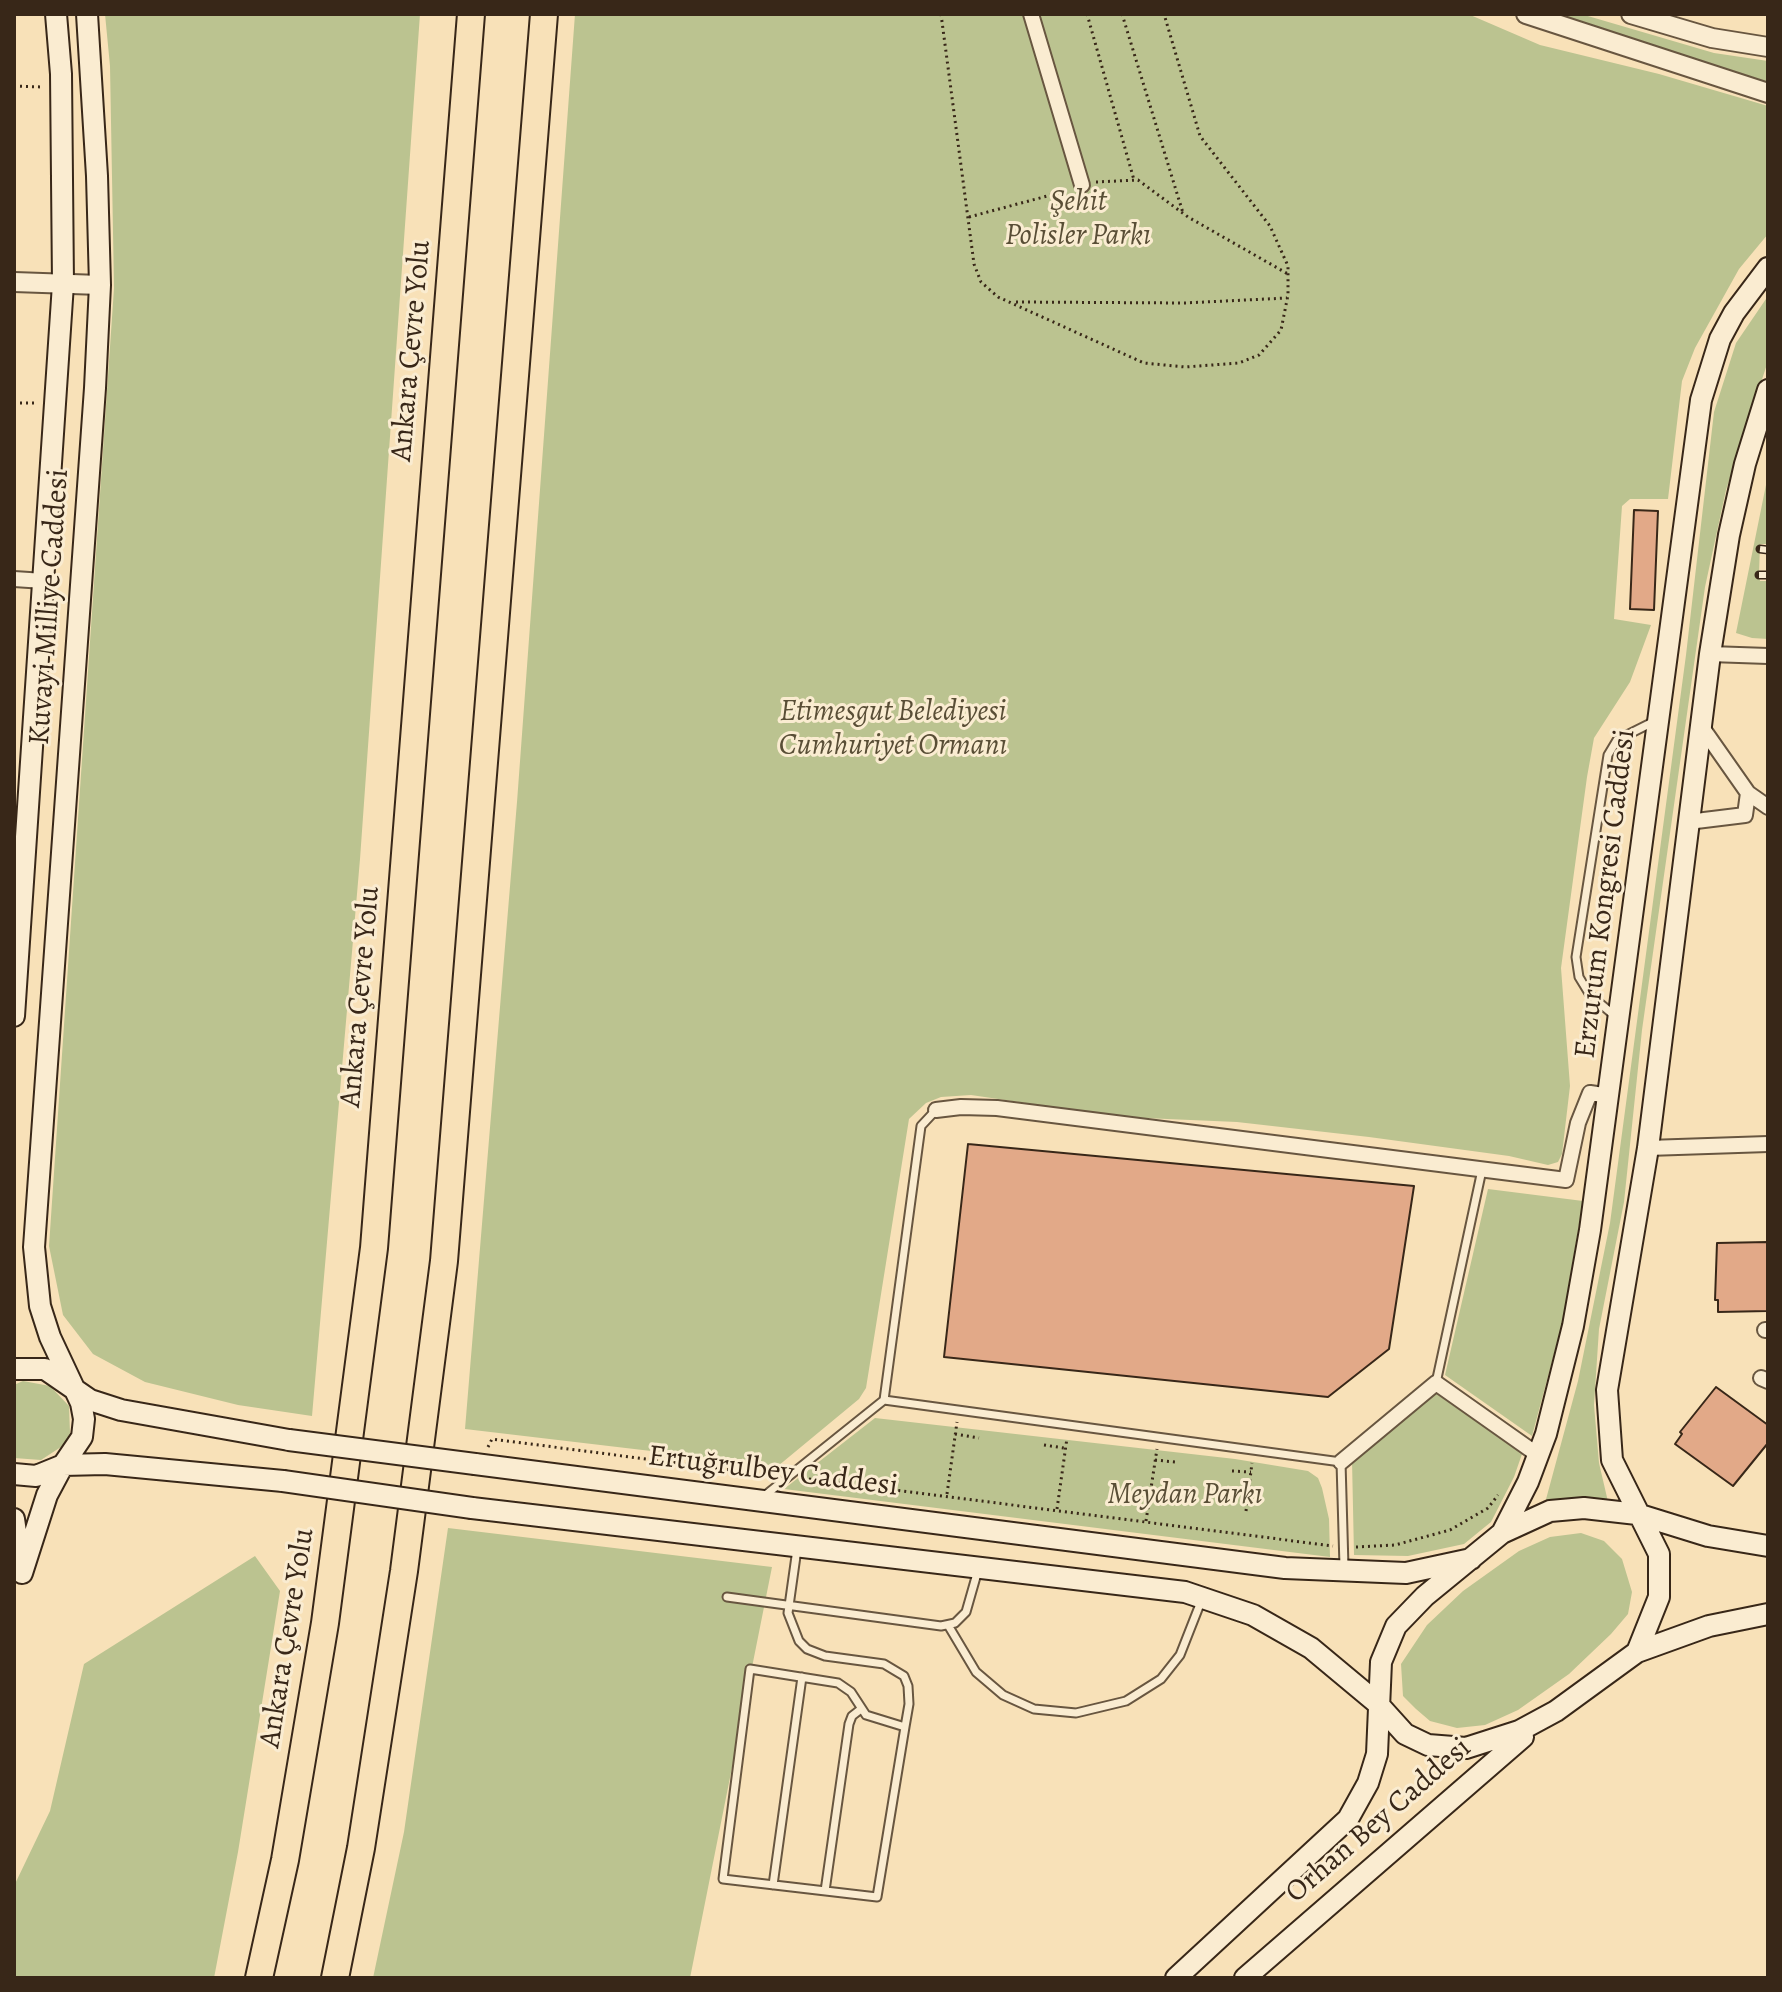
<!DOCTYPE html>
<html>
<head>
<meta charset="utf-8">
<style>
  body { margin:0 }
  #map { position:relative; width:1782px; height:1992px; overflow:hidden; background:#f8e1b8; font-family:Alegreya,serif }
  canvas { display:block }
  .frame { position:absolute; inset:0; border:16px solid #382718; pointer-events:none }
</style>
</head>
<body>
<div id="map">
<canvas width="1782" height="1992"></canvas>
<div class="frame"></div>
</div>
<script>
const ctx = document.querySelector('canvas').getContext('2d');
ctx.lineJoin = 'round';
function fillPath(path, color) { ctx.fillStyle = color; ctx.fill(path, 'evenodd'); }
const poly = rows => new Path2D(rows.map(r => 'M' + r).join(''));
function strokePath(path, color, width, dash) { ctx.strokeStyle = color; ctx.lineWidth = width; ctx.lineCap = dash ? 'butt' : 'round'; ctx.setLineDash(dash || []); ctx.stroke(path); }
function drawText(font, color, halo, rows, align = 'center') {
  ctx.font = font + ' Alegreya,serif'; ctx.lineWidth = 6; ctx.setLineDash([]); ctx.textBaseline = 'middle'; ctx.strokeStyle = halo; ctx.fillStyle = color; for (const [text, x, y, turn = 0] of rows) {
    ctx.save(); ctx.translate(x, y); ctx.rotate((+turn || 0) * Math.PI / 180); ctx.textAlign = isNaN(turn) ? turn : align; if (halo) ctx.strokeText(text, 0, 0); ctx.fillText(text, 0, 0); ctx.restore();
  }
}
fillPath(poly([
  [105,14,420,14,360,859,312,1416,238,1405,145,1382,93,1354,63,1315,49,1246,114,288,110,66],
  [575,14,1468,14,1540,45,1659,74,1768,106,1768,234,1739,269,1695,348,1682,381,1668,499,1630,499,1622,506,1614,619,1651,625,1630,682,1594,738,1587,777,1561,968,1570,1086,1562,1154,1558,1162,1548,1165,1509,1156,1369,1137,1237,1122,1121,1117,971,1095,941,1097,926,1103,909,1119,866,1388,859,1399,778,1466,465,1429,517,802],
  [1557,14,1581,14,1714,53,1768,61,1768,82],
  [1768,296,1768,361,1726,490,1705,587,1642,1030,1624,1202,1599,1329,1594,1405,1599,1463,1609,1506,1545,1503,1578,1381,1610,1223,1686,655,1714,412,1736,343],
  [1768,475,1768,544,1760,544,1759,575,1760,581,1768,581,1768,639,1752,638,1736,633],
  [1488,1189,1583,1201,1562,1324,1532,1436,1445,1375],
  [23,1381,50,1386,69,1406,70,1433,64,1445,41,1460,14,1458,14,1385],
  [1434,1392,1522,1454,1514,1477,1491,1522,1464,1544,1408,1556,1354,1555,1352,1460],
  [875,1418,1235,1459,1308,1471,1318,1478,1322,1488,1329,1519,1330,1557,784,1489],
  [448,1528,772,1567,690,1978,373,1978,404,1832],
  [1581,1533,1604,1541,1622,1559,1632,1592,1628,1614,1611,1634,1569,1674,1518,1710,1485,1725,1457,1728,1430,1721,1416,1709,1403,1696,1401,1664,1427,1625,1463,1591,1519,1551,1550,1537],
  [255,1556,280,1591,238,1852,214,1978,14,1978,14,1886,50,1811,84,1664]
]), '#bbc390');
const building = poly([
  [1634,510,1658,511,1654,610,1630,609,1634,510],
  [968,1144,1414,1186,1389,1349,1328,1397,944,1357,968,1144],
  [1768,1242,1768,1311,1718,1312,1718,1300,1715,1300,1717,1243,1768,1242],
  [1716,1387,1768,1425,1768,1443,1733,1486,1675,1444,1682,1434,1680,1432,1716,1387]
]);
fillPath(building, '#e2a988');
strokePath(building, '#382718', 2);
const service = poly([
  [1615,1016,1590,995,1579,977,1576,957,1608,755,1617,740,1653,722],
  [1436,1383,1482,1170],
  [884,1400,1341,1462,1344,1567],
  [763,1497,884,1400,921,1126,936,1110],
  [797,1549,788,1613,799,1641,807,1649,825,1656,884,1664,904,1676,908,1686,909,1704,905,1727,877,1897,723,1879,750,1669,838,1683,851,1692,866,1715,905,1727],
  [727,1597,941,1626,955,1623,966,1612,978,1570],
  [948,1625,976,1672,1003,1695,1034,1709,1076,1713,1126,1701,1161,1679,1180,1655,1202,1599],
  [773,1885,802,1677],
  [825,1891,849,1724,852,1716,861,1709]
]);
const minor = poly([
  [1031,14,1082,185],
  [14,579,44,581],
  [1710,654,1768,656],
  [1701,726,1748,793,1768,807],
  [1688,822,1745,815,1748,793],
  [936,1110,961,1107,997,1108,1566,1180,1578,1123,1590,1093,1610,1096],
  [1648,1148,1768,1144],
  [1765,1330,1768,1330],
  [1761,1378,1768,1381],
  [1341,1462,1436,1383,1538,1455]
]);
const tertiary = poly([
  [1526,14,1768,93],
  [1631,14,1712,38,1768,47],
  [14,282,100,285]
]);
const secondary = poly([
  [14,1016,63,284,61,74,56,14],
  [14,1369,45,1369,90,1400,121,1410,289,1440],
  [475,1464,1285,1568,1406,1573,1471,1559],
  [63,1465,105,1464,283,1481],
  [14,1474,36,1476,63,1465,82,1437,84,1419,81,1403,50,1337,40,1306,34,1247,95,388,100,285,97,176,87,14],
  [472,1508,1185,1592,1253,1615,1311,1648,1377,1703,1405,1734,1428,1745,1466,1748,1519,1731,1556,1711,1637,1652,1659,1597,1659,1554,1612,1460,1607,1390,1648,1148,1710,654,1729,535,1745,464,1768,390],
  [14,1519,22,1573,47,1495,63,1465],
  [1502,1533,1528,1482,1546,1434,1573,1326,1590,1230,1701,400,1720,339,1734,313,1768,268],
  [1637,1652,1709,1626,1768,1614],
  [1176,1978,1348,1819,1368,1783,1377,1754,1381,1662,1396,1626,1425,1596,1502,1533,1550,1511,1584,1508,1637,1514,1708,1536,1768,1546],
  [1245,1978,1523,1737]
]);
const motorway = poly([
  [259,1978,285,1860,325,1623,374,1248,471,14],
  [335,1978,361,1848,404,1571,444,1261,544,14]
]);
strokePath(service, '#685640', 11);
strokePath(minor, '#685640', 18);
strokePath(tertiary, '#685640', 22);
strokePath(secondary, '#382718', 24);
strokePath(motorway, '#382718', 30);
strokePath(poly([
  [941,14,974,264,981,282,998,297,1144,363,1185,367,1239,363,1259,355,1281,330,1288,295,1288,266,1270,226,1200,136,1164,14],
  [1087,14,1134,180],
  [1122,14,1183,213],
  [14,86,42,87],
  [1096,182,1138,180,1188,217,1288,274],
  [969,217,1066,191],
  [1016,302,1184,303,1287,298],
  [14,403,34,403],
  [955,1434,979,1438],
  [1044,1445,1064,1448],
  [488,1447,492,1439,769,1475],
  [1155,1460,1175,1462],
  [1232,1471,1251,1472],
  [809,1479,1333,1546],
  [947,1494,957,1422],
  [1057,1509,1067,1438],
  [1246,1511,1252,1463],
  [1146,1521,1157,1449],
  [1356,1547,1395,1545,1450,1530,1488,1508,1498,1495]
]), '#382718', 3, [2, 4]);
strokePath(service, '#faecd1', 7);
strokePath(minor, '#faecd1', 14);
strokePath(tertiary, '#faecd1', 18);
strokePath(secondary, '#faecd1', 20);
strokePath(motorway, '#f8e1b8', 26);
const rail = poly([
  [1760,549,1768,550],
  [1759,575,1768,575]
]);
strokePath(rail, '#382718', 9);
strokePath(rail, '#faecd1', 6, [18]);
const secondaryBridge = poly([
  [289,1440,475,1464],
  [283,1481,472,1508]
]);
strokePath(secondaryBridge, '#382718', 24, []);
strokePath(secondaryBridge, '#faecd1', 20);
drawText('italic 30px', '#594e36', '#faecd1', [
  ["Şehit",1078,203],
  ["Polisler Parkı",1078,237],
  ["Etimesgut Belediyesi",893,713],
  ["Cumhuriyet Ormanı",893,747],
  ["Meydan Parkı",1185,1496]
]);
drawText('30px', '#382718', '#faecd1', [
  ["Ankara Çevre Yolu",412,351,-85],
  ["Kuvayi Milliye Caddesi",50,607,-86],
  ["Erzurum Kongresi Caddesi",1606,894,-83],
  ["Ankara Çevre Yolu",361,997,-85],
  ["Ertuğrulbey Caddesi",773,1472,7],
  ["Ankara Çevre Yolu",288,1638,-81],
  ["Orhan Bey Caddesi",1379,1821,-41]
]);
</script>
</body>
</html>
